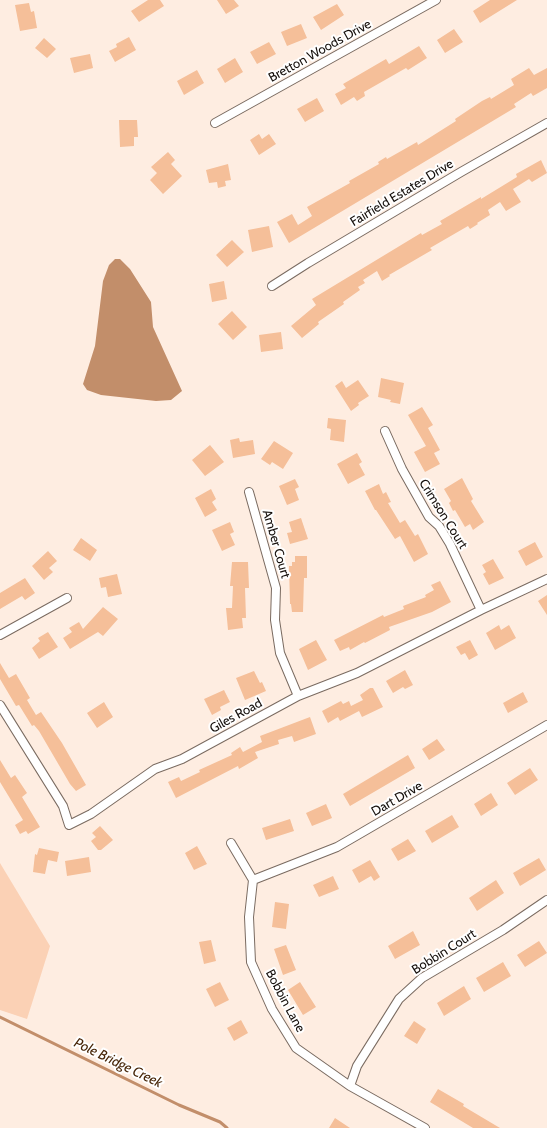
<!DOCTYPE html>
<html>
<head>
<meta charset="utf-8">
<style>
  body { margin:0 }
  canvas { display:block; background:#feede1 }
</style>
</head>
<body>
<canvas width="547" height="1128"></canvas>
<script>
const ctx = document.querySelector('canvas').getContext('2d');
ctx.lineJoin = 'round';
function fillPath(path, color) { ctx.fillStyle = color; ctx.fill(path, 'evenodd'); }
const poly = rows => new Path2D(rows.map(r => 'M' + r).join(''));
function strokePath(path, color, width, dash) { ctx.strokeStyle = color; ctx.lineWidth = width; ctx.lineCap = dash ? 'butt' : 'round'; ctx.setLineDash(dash || []); ctx.stroke(path); }
function drawText(font, color, halo, rows, align = 'center') {
  ctx.font = font + ' Cabin,sans-serif'; ctx.lineWidth = 4; ctx.setLineDash([]); ctx.textBaseline = 'middle'; ctx.strokeStyle = halo; ctx.fillStyle = color; for (const [text, x, y, turn = 0] of rows) {
    ctx.save(); ctx.translate(x, y); ctx.rotate((+turn || 0) * Math.PI / 180); ctx.textAlign = isNaN(turn) ? turn : align; if (halo) ctx.strokeText(text, 0, 0); ctx.fillText(text, 0, 0); ctx.restore();
  }
}
fillPath(poly([
  [0,863,50,946,27,1019,0,1010]
]), '#fbd1b5');
fillPath(poly([
  [115,259,120,259,130,269,151,302,153,327,182,391,171,400,156,401,101,395,87,390,83,384,95,346,103,281,109,265]
]), '#c28e6a');
strokePath(poly([
  [0,1017,179,1105,220,1122,227,1128]
]), '#c28e6a', 3);
fillPath(poly([
  [148,0,160,0,164,6,139,22,131,11],
  [217,0,234,0,239,6,226,14],
  [490,0,517,0,480,23,473,11],
  [29,3,31,12,34,11,37,28,20,31,15,5],
  [337,4,344,15,321,30,313,17],
  [301,24,307,38,287,46,281,32],
  [454,29,463,42,445,53,437,40],
  [129,37,136,50,115,62,109,51,117,47,116,44],
  [44,38,56,49,47,58,35,48],
  [269,42,276,54,257,64,250,52],
  [419,46,427,58,408,70,406,68,364,92,365,96,357,101,354,97,341,105,335,94,346,88,343,84,386,59,389,64],
  [90,54,93,68,74,73,70,58],
  [235,58,243,72,225,83,217,69],
  [529,68,534,75,547,68,547,88,533,96,531,93,514,104,516,107,289,243,277,222,292,214,298,225,312,216,307,207,350,183,349,181,379,164,378,162,386,157,387,159,417,142,418,145,456,121,455,119,482,101,490,97,491,99,514,85,511,79],
  [197,70,204,83,184,95,177,81],
  [317,98,324,111,305,122,297,109],
  [119,120,137,120,138,137,134,137,134,146,120,147],
  [259,134,262,139,269,134,276,144,259,155,250,140],
  [168,152,175,160,171,164,182,176,163,194,150,180,157,173,151,167],
  [541,160,547,173,532,182,529,179,513,189,521,202,506,211,500,202,488,210,490,215,477,223,478,224,470,229,468,226,430,248,432,250,389,275,390,276,382,281,377,271,363,280,365,283,358,287,360,290,343,302,344,304,318,322,319,324,302,338,291,326,316,305,312,299,421,233,422,235,442,224,440,221,481,197,481,199,517,177,516,174],
  [228,164,231,180,225,181,226,186,218,188,217,182,209,183,206,170],
  [269,226,273,247,252,252,248,230],
  [232,240,244,252,227,267,216,255],
  [224,281,227,299,212,302,209,284],
  [232,311,247,327,233,340,218,324],
  [281,332,283,349,261,352,259,335],
  [381,378,404,383,400,404,390,402,391,400,378,397],
  [358,380,369,396,358,403,359,405,351,411,335,386,342,381,346,388],
  [422,407,433,425,428,428,440,450,434,453,440,464,425,472,414,452,426,446,408,415],
  [328,418,346,420,344,442,330,440,331,429,327,428],
  [239,438,240,442,253,440,255,454,233,458,230,440],
  [274,441,293,453,283,469,272,462,270,465,261,459],
  [210,445,224,462,205,476,192,460],
  [357,453,362,462,359,464,365,475,348,484,337,464],
  [462,478,473,499,471,501,484,522,473,530,470,524,465,527,455,510,453,511,449,503,451,501,444,489],
  [295,479,299,487,295,489,299,500,287,505,279,486],
  [379,484,383,494,386,492,391,502,388,503,400,523,405,520,415,536,418,534,428,554,414,562,400,536,395,539,376,510,375,510,365,491],
  [211,489,216,499,212,502,217,510,205,517,195,498],
  [301,518,308,539,290,544,287,533,292,532,289,522],
  [230,522,234,532,230,534,235,545,222,551,212,530],
  [81,538,97,550,90,561,73,550],
  [535,542,543,557,526,566,518,551],
  [48,551,57,561,49,568,53,572,44,580,32,566],
  [295,556,307,556,307,578,304,578,303,612,292,612,291,604,290,604,289,566,292,566,292,562,295,562],
  [493,559,504,578,489,585,483,574,486,572,482,565],
  [232,562,248,562,249,588,245,588,246,618,242,618,243,628,228,630,226,608,232,608,233,586,230,586],
  [117,574,122,594,108,597,106,587,101,588,99,578],
  [25,578,35,593,25,600,22,596,0,609,0,593],
  [440,581,451,602,432,612,389,627,390,630,365,643,364,642,350,650,349,647,340,651,334,640,383,615,384,617,404,609,403,606,426,597,425,595,434,590,431,585],
  [547,595,547,615,538,601],
  [103,607,118,619,103,636,98,632,70,649,63,638,72,632,69,628,79,622,83,629],
  [499,625,501,630,509,625,516,638,495,650,486,633],
  [48,632,58,647,39,659,32,648,40,641,38,638],
  [316,640,327,660,308,670,299,649],
  [470,640,478,655,469,660,465,653,461,655,456,647],
  [0,663,9,678,16,674,30,698,27,700,36,715,41,712,62,743,86,785,76,791,70,784,39,731,34,725,32,726,19,705,16,706,0,679],
  [405,670,413,685,405,689,403,687,393,693,386,681],
  [254,671,260,683,262,682,266,691,245,700,236,678],
  [370,688,373,688,383,707,362,717,359,711,340,721,338,717,328,723,322,711,341,701,343,704,349,701,351,706,363,700,360,695],
  [224,690,230,702,220,707,221,710,212,715,204,699],
  [523,692,528,702,508,713,503,703],
  [104,702,113,717,97,728,87,713],
  [310,717,316,734,294,742,292,736,278,740,279,744,255,752,258,758,239,769,238,766,176,798,168,782,179,777,181,781,200,772,199,770,232,755,231,753,240,747,243,752,262,742,260,736],
  [437,739,445,750,429,760,422,749],
  [408,755,415,768,350,806,343,794],
  [0,760,11,778,15,775,27,793,22,797,40,827,28,834,26,831,20,834,15,825,23,820,0,782],
  [530,768,538,780,515,795,507,783],
  [491,793,498,805,481,816,474,804],
  [326,804,332,818,312,826,306,813],
  [452,815,459,827,432,843,425,831],
  [290,819,294,831,266,840,262,828],
  [100,826,113,840,101,850,98,850,91,841,96,837,92,833],
  [408,839,416,851,398,861,391,849],
  [197,846,207,864,194,870,185,853],
  [39,848,59,852,57,862,48,860,45,874,33,872,35,854,37,855],
  [89,857,91,872,67,876,65,861],
  [539,858,546,870,520,886,513,873],
  [370,860,380,877,374,881,371,876,359,883,352,870],
  [333,876,339,889,319,897,313,885],
  [496,880,504,893,477,911,469,898],
  [275,902,289,904,286,929,272,927],
  [413,931,420,945,395,959,388,946],
  [211,940,216,961,204,964,199,942],
  [539,941,547,953,525,967,517,955],
  [286,945,296,970,283,975,274,949],
  [503,962,511,976,484,992,476,978],
  [220,982,229,1000,215,1007,206,989],
  [300,982,316,1007,303,1015,288,990],
  [464,986,471,999,444,1016,437,1003],
  [241,1020,248,1033,234,1041,227,1028],
  [414,1021,426,1029,417,1044,404,1036],
  [438,1089,464,1104,463,1106,500,1128,473,1128,430,1102],
  [335,1118,350,1128,329,1128]
]), '#f5bf99');
const minor = poly([
  [215,123,436,0],
  [272,286,308,263,461,172,547,123],
  [385,431,402,469,429,517,439,526,450,544,481,610],
  [249,492,276,588,275,620,280,653,298,696],
  [0,635,67,598],
  [0,705,63,806,69,825,91,814,155,769,182,759,298,696,357,673,481,610,547,579],
  [231,843,253,880,249,917,251,962,272,1009,296,1048,350,1086,425,1128],
  [253,880,337,847,547,725],
  [350,1086,357,1066,399,999,422,978,503,930,547,900]
]);
strokePath(minor, '#7a6b61', 10);
strokePath(minor, '#fff', 8);
drawText('13px', '#150f0b', '#fff', [
  ["Bretton Woods Drive",320,51,-29],
  ["Fairfield Estates Drive",402,193,-31],
  ["Crimson Court",443,514,58],
  ["Amber Court",276,544,74],
  ["Giles Road",236,716,-29],
  ["Dart Drive",397,799,-30],
  ["Bobbin Court",444,952,-32],
  ["Bobbin Lane",285,1001,62]
]);
drawText('italic 14px', '#472507', '#fff', [
  ["Pole Bridge Creek",118,1063,26]
]);
</script>
</body>
</html>
